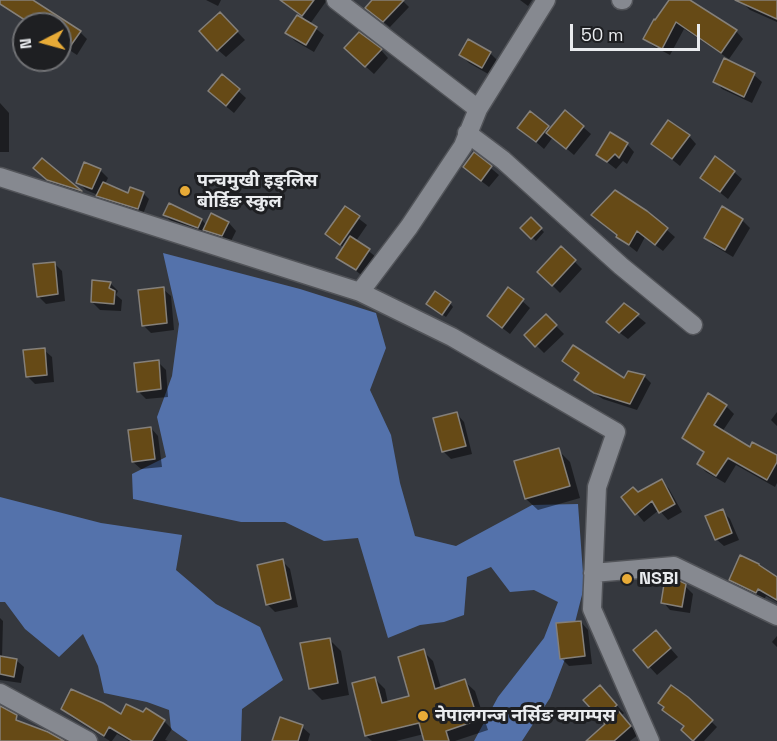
<!DOCTYPE html>
<html>
<head>
<meta charset="utf-8">
<style>
  body { margin:0 }
  #map { position:relative; width:777px; height:741px; overflow:hidden; background:#35383e; font-family:"Space Grotesk",sans-serif }
  canvas { display:block }
  .north { position:absolute; left:12px; top:12px; width:60px; height:60px; box-sizing:border-box; background:#1e1f22; border:2px solid #707174; border-radius:50%; rotate:264deg; font-size:16px; font-weight:700; line-height:24px; text-align:center; color:#eaecef }
  .north::after { content:''; display:block; margin:auto; width:21px; height:27px; background:#e8ab37; clip-path:polygon(50% 0,100% 100%,50% 72%,0 100%) }
  .scale { position:absolute; left:570px; top:24px; width:130px; height:27px; box-sizing:border-box; border:3px solid #eaecef; border-top:0; padding-left:8px; font-size:18px; line-height:21px; white-space:nowrap; color:#eaecef; -webkit-text-stroke:4px #1e1f22; paint-order:stroke }
</style>
</head>
<body>
<div id="map">
<canvas width="777" height="741"></canvas>
<div class="north">N</div>
<div class="scale">50 m</div>
</div>
<script>
const ctx = document.querySelector('canvas').getContext('2d');
ctx.lineJoin = 'round';
function fillPath(path, color) { ctx.fillStyle = color; ctx.fill(path, 'evenodd'); }
const poly = rows => new Path2D(rows.map(r => 'M' + r).join(''));
function strokePath(path, color, width, dash) { ctx.strokeStyle = color; ctx.lineWidth = width; ctx.lineCap = dash ? 'butt' : 'round'; ctx.setLineDash(dash || []); ctx.stroke(path); }
function drawText(font, color, halo, rows, align = 'center') {
  ctx.font = font + ' "Space Grotesk","Noto Sans Devanagari",sans-serif'; ctx.lineWidth = 6; ctx.setLineDash([]); ctx.textBaseline = 'middle'; ctx.strokeStyle = halo; ctx.fillStyle = color; for (const [text, x, y, turn = 0] of rows) {
    ctx.save(); ctx.translate(x, y); ctx.rotate((+turn || 0) * Math.PI / 180); ctx.textAlign = isNaN(turn) ? turn : align; if (halo) ctx.strokeText(text, 0, 0); ctx.fillText(text, 0, 0); ctx.restore();
  }
}
fillPath(poly([
  [163,253,300,289,376,313,386,348,370,390,391,435,400,483,415,536,456,546,532,505,578,504,584,587,567,654,550,698,522,741,474,741,498,697,544,638,558,602,534,590,510,592,491,567,467,577,464,615,444,622,420,625,388,638,358,538,324,541,285,522,241,522,133,499,132,474,166,457,157,417,172,376,179,324],
  [0,497,101,523,182,535,176,570,216,604,260,627,283,680,242,709,241,741,188,741,171,729,169,710,147,702,104,693,98,666,83,634,59,657,25,629,5,602,0,602]
]), '#5472ab');
fillPath(poly([
  [0,0,30,0,80,32,87,39,77,55,60,44,60,24,29,24,0,5],
  [206,0,221,0,218,6],
  [281,0,327,0,310,24,324,35,314,52,295,41,287,33,304,18],
  [374,0,402,0,409,7,390,27,373,14],
  [520,0,532,0,528,6],
  [669,0,689,0,736,31,743,39,729,59,684,29,670,55,653,46,645,39],
  [743,0,777,0,777,22,750,10,742,2],
  [220,14,245,40,226,57,218,50],
  [381,50,388,58,374,74,354,56],
  [490,53,498,61,490,75,469,63,461,55],
  [725,60,754,75,762,82,752,103,722,89,715,81],
  [222,76,246,98,234,113,217,99],
  [0,103,9,113,9,152,0,152],
  [519,127,548,127,551,130,583,127,591,134,574,155,553,137,544,149],
  [689,136,696,144,680,166,653,144],
  [627,144,634,152,627,164,623,161,616,169,598,155],
  [474,154,499,175,489,187,472,174],
  [42,160,81,192,52,183,38,172],
  [100,170,108,178,105,184,129,195,143,193,149,199,143,214,104,201,98,195,86,190,78,182],
  [734,172,742,179,728,199,702,178],
  [170,205,202,220,207,226,212,215,229,223,236,231,230,243,213,237,207,232,206,235,172,222,165,215],
  [345,208,367,225,356,241,376,257,364,277,338,257,344,248,327,234],
  [723,208,742,220,750,228,733,257,713,245,706,238],
  [646,212,675,237,663,251,645,237,637,252,618,237],
  [531,219,544,232,536,241,523,228],
  [561,248,582,269,560,293,539,272],
  [55,264,62,271,65,301,46,304,38,296],
  [110,283,118,291,116,295,122,300,121,311,100,310,92,302],
  [163,289,171,296,174,330,151,333,143,325],
  [509,289,530,308,510,334,496,323],
  [450,303,453,307,446,317,432,307],
  [624,305,646,323,628,339,615,329],
  [546,316,564,334,544,353,526,335],
  [44,350,52,357,54,382,35,384,27,376],
  [564,361,624,380,644,376,651,383,637,410,603,399,583,386,576,380,580,374],
  [158,362,166,370,168,397,146,399,138,391],
  [726,406,734,414,722,432,750,449,777,457,777,483,775,487,736,465,725,483,706,472,698,464,705,454,684,437],
  [777,412,777,426,771,420],
  [457,414,464,422,472,454,451,459,443,451],
  [151,428,158,436,162,467,141,469,133,462],
  [558,450,570,462,580,498,538,510,526,499],
  [662,481,669,489,682,512,668,520,659,510,644,522,623,497,638,494],
  [722,511,730,519,739,540,724,546,716,539],
  [282,561,290,569,298,607,275,612,267,604],
  [777,578,777,602,766,596,764,600,738,587,730,580],
  [685,586,693,594,690,613,670,610,663,602],
  [0,618,3,621,2,658,16,660,24,667,21,683,0,680],
  [581,622,588,630,592,664,569,666,561,658],
  [777,636,777,647,772,642],
  [329,639,341,651,349,695,322,700,310,688],
  [663,640,678,657,657,675,635,651],
  [423,651,433,661,441,688,464,681,475,691,488,730,455,741,426,741,424,734,396,741,372,741,366,736,375,679,385,689,388,703,411,697],
  [607,695,624,713,622,715,638,735,630,741,601,741,607,724],
  [687,698,717,727,704,741,695,741,683,730,685,727,664,710],
  [63,709,164,721,172,729,165,740,168,741,129,741,117,734,112,741,110,741,71,717],
  [302,727,310,734,308,741,274,741]
]), '#0007');
const building = poly([
  [0,0,33,0,81,31,69,48,60,43,60,24,31,24,0,4,0,0],
  [280,0,314,0,302,16,280,0],
  [372,0,404,0,383,22,365,8,372,0],
  [669,0,690,0,737,30,721,53,676,22,662,49,643,39,654,19,655,20,669,0],
  [735,0,777,0,777,19,735,0],
  [220,12,238,31,217,51,199,31,220,12],
  [297,15,317,27,306,45,285,33,297,15],
  [359,32,382,49,365,67,344,48,359,32],
  [468,39,491,52,482,68,459,55,468,39],
  [724,58,755,73,744,97,713,82,724,58],
  [222,74,240,89,226,106,208,91,222,74],
  [565,110,584,126,566,149,546,133,565,110],
  [530,111,549,126,536,142,517,128,530,111],
  [668,120,690,135,672,159,651,144,668,120],
  [610,132,628,143,619,158,615,154,607,162,596,155,610,132],
  [474,152,492,166,481,181,463,167,474,152],
  [715,156,735,171,720,192,700,178,715,156],
  [42,158,82,191,47,180,33,168,42,158],
  [84,162,101,169,92,189,76,183,84,162],
  [103,182,128,193,130,187,144,192,138,209,96,196,103,182],
  [615,190,647,211,668,228,655,245,637,231,629,245,616,237,617,235,591,215,615,190],
  [169,203,202,219,198,228,163,215,169,203],
  [345,206,360,216,340,245,325,234,345,206],
  [722,206,743,219,725,250,704,238,722,206],
  [211,213,229,222,222,236,203,230,211,213],
  [531,217,542,228,531,239,520,228,531,217],
  [350,236,370,249,356,270,336,258,350,236],
  [561,246,576,260,552,286,537,272,561,246],
  [55,262,58,294,37,297,33,264,55,262],
  [92,280,111,282,109,288,115,291,114,304,91,302,92,280],
  [164,287,167,323,142,326,138,290,164,287],
  [508,287,524,299,502,328,487,316,508,287],
  [435,291,451,302,442,315,426,304,435,291],
  [624,303,639,314,619,333,606,322,624,303],
  [546,314,557,325,535,347,524,335,546,314],
  [573,345,624,378,628,371,645,375,630,404,594,393,574,380,579,373,562,361,573,345],
  [45,348,47,375,26,377,23,350,45,348],
  [159,360,161,389,137,392,134,363,159,360],
  [708,393,727,405,714,425,750,447,752,442,777,455,777,462,767,480,728,458,716,476,697,464,704,452,682,438,708,393],
  [457,412,466,446,442,452,433,418,457,412],
  [151,427,155,459,132,462,128,430,151,427],
  [559,448,570,486,525,499,514,461,559,448],
  [662,479,675,504,659,513,652,501,635,515,621,497,633,487,638,492,662,479],
  [723,509,732,533,715,540,705,516,723,509],
  [740,555,759,564,759,565,777,577,777,600,758,589,756,593,729,580,740,555],
  [283,559,291,599,266,605,257,565,283,559],
  [672,577,686,584,682,607,661,603,665,578,672,577],
  [581,621,585,656,560,659,556,623,581,621],
  [656,630,671,648,648,668,633,650,656,630],
  [330,638,338,683,309,689,300,643,330,638],
  [424,649,435,689,465,679,478,720,446,731,449,741,424,741,419,723,365,736,352,683,375,677,382,703,409,696,398,657,424,649],
  [0,656,17,659,14,677,0,674,0,656],
  [600,685,617,705,615,707,631,726,614,741,586,741,605,724,583,700,600,685],
  [671,685,688,697,713,720,693,741,681,730,684,726,662,710,664,707,658,703,671,685],
  [71,689,103,703,121,714,126,704,143,712,146,708,165,720,152,741,132,741,109,727,104,736,61,709,71,689],
  [0,706,17,715,16,720,48,732,64,741,0,741,0,706],
  [280,717,303,725,298,741,272,741,280,717]
]);
fillPath(building, '#664a16');
strokePath(building, '#85807a', 1.5);
const minor = poly([
  [336,0,478,109],
  [621,0,623,0],
  [467,133,503,160,621,266,693,325],
  [0,177,360,292,452,337,616,432,597,487,592,609,650,741],
  [360,292,409,227,463,146,478,109,546,0],
  [593,573,674,566,777,616]
]);
const tertiary = poly([
  [0,693,88,741]
]);
strokePath(minor, '#525459', 21);
strokePath(tertiary, '#525459', 21);
strokePath(minor, '#868990', 18);
strokePath(tertiary, '#868990', 18);
for (const [x, y, r, color] of [
  [185,191,6,"#e8ab37"],
  [627,579,6,"#e8ab37"],
  [423,716,6,"#e8ab37"]
]) { const dot = new Path2D(); dot.arc(x, y, r, 0, 2 * Math.PI); ctx.fillStyle = color; ctx.fill(dot); strokePath(dot, '#1e1f22', 2); }
drawText('bold 18px', '#eaecef', '#1e1f22', [
  ["पन्चमुखी इङ्लिस",197,181],
  ["बोर्डिङ स्कुल",197,202],
  ["NSBI",639,579],
  ["नेपालगन्ज नर्सिङ क्याम्पस",435,716]
], 'left');
</script>
</body>
</html>
